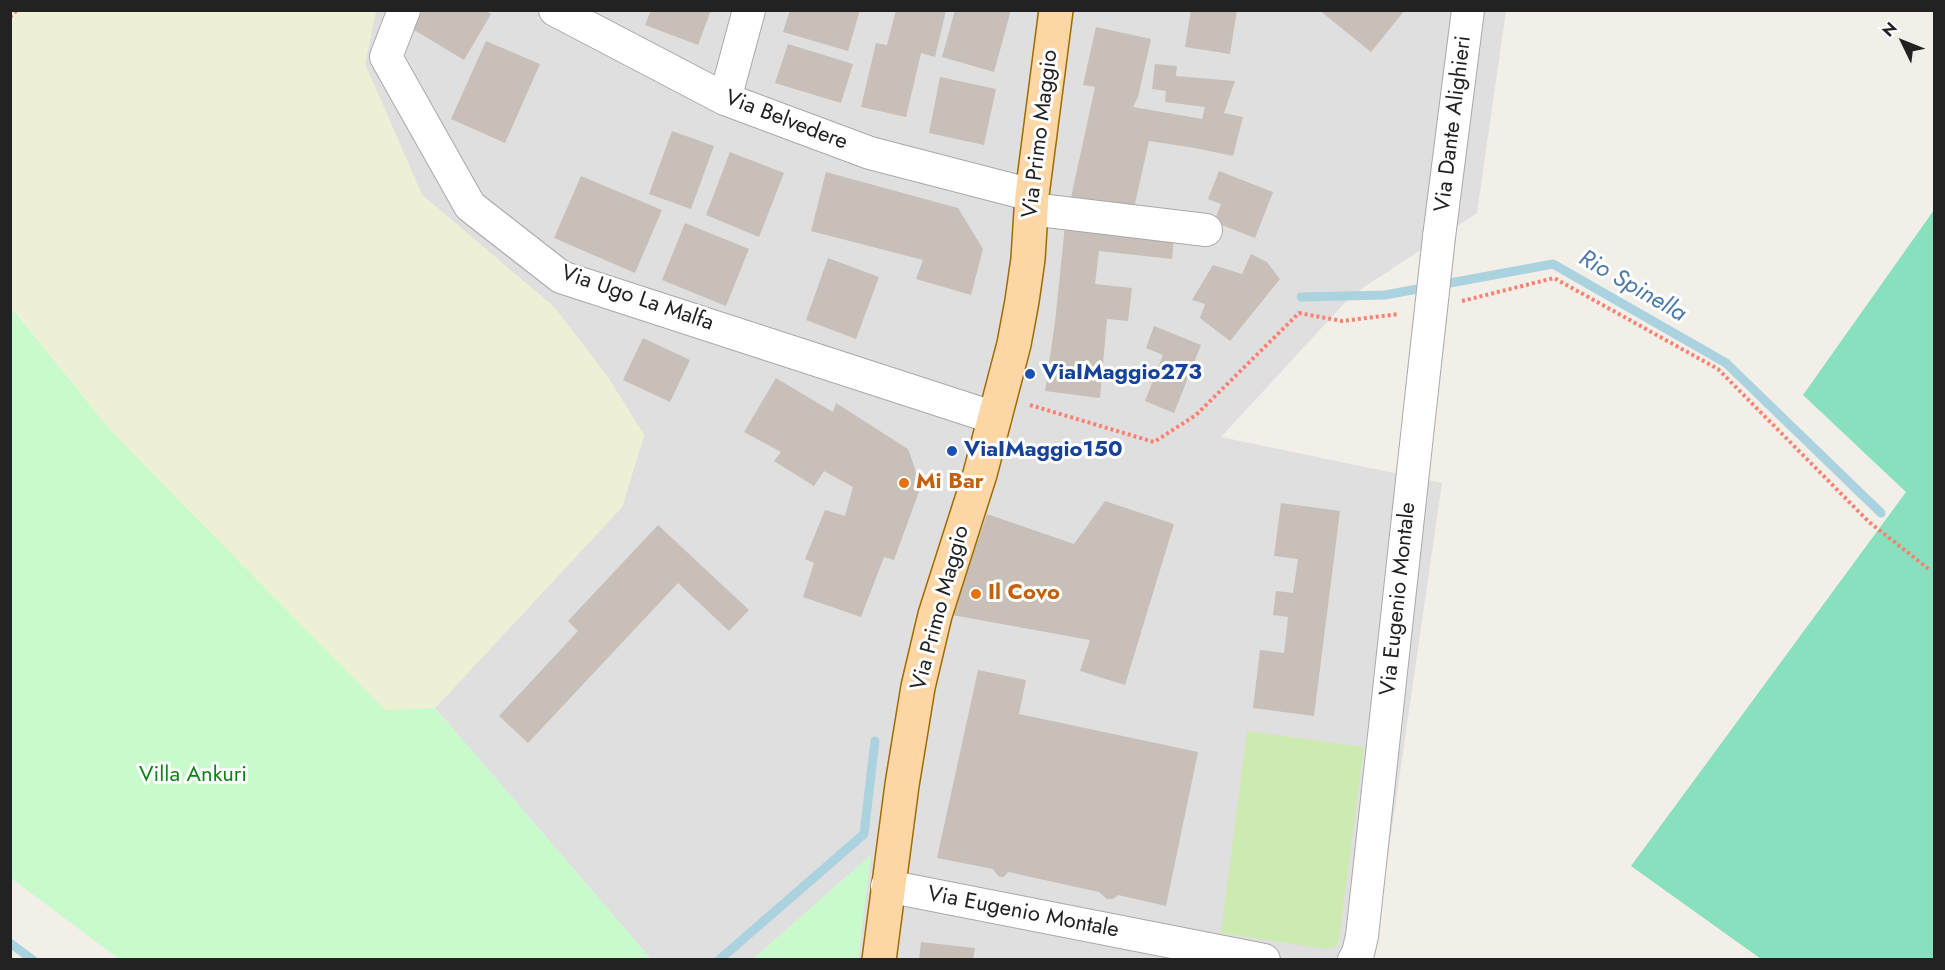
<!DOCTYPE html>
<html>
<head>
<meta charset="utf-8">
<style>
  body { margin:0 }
  #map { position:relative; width:1945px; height:970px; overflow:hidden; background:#f2efe9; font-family:Jost,sans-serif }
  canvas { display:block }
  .frame { position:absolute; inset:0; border:12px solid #222; pointer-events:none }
  .north { position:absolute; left:1873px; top:12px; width:60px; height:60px; -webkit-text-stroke:4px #fff; paint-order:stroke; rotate:313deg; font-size:16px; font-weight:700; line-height:24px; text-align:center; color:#222 }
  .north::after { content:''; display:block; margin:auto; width:21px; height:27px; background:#222; clip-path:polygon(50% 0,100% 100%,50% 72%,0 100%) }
</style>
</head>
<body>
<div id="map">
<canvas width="1945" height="970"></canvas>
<div class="frame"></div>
<div class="north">N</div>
</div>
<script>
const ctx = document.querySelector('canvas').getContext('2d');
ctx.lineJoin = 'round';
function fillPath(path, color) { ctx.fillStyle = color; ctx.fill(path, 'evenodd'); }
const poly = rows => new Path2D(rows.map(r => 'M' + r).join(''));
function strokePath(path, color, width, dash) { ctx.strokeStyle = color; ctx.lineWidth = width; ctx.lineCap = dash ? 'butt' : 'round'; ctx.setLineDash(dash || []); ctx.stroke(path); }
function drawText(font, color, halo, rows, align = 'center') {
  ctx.font = font + ' Jost,sans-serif'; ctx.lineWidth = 6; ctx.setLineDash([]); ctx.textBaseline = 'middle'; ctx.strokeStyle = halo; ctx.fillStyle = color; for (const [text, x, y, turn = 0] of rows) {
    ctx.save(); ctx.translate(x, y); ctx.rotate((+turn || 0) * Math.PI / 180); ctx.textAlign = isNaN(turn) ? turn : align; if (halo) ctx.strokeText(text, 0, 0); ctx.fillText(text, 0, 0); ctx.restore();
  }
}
fillPath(poly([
  [376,10,1506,11,1477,213,1352,295,1221,437,1442,483,1373,959,858,959,870,856,753,959,651,959,435,708,622,507,644,435,607,376,554,307,422,195,365,64]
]), '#e0dfdf');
fillPath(poly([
  [10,11,376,11,365,64,422,195,554,307,607,376,644,435,622,507,435,708,385,710,111,431,11,306]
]), '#eef0d5');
fillPath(poly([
  [1247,731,1364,747,1338,945,1326,949,1221,933]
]), '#cdebb0');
fillPath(poly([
  [10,306,111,431,385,710,435,708,651,959,119,959,11,878],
  [871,855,858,959,753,959]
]), '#c8facc');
fillPath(poly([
  [1934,210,1934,959,1761,959,1631,866,1906,492,1803,395]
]), '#88e0be');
strokePath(poly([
  [1301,297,1385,295,1553,264,1726,363,1881,513],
  [10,943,33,960],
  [719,960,864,834,875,741]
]), '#aad3df', 9);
fillPath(poly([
  [422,10,485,10,491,14,464,60,411,28],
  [651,10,711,10,698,45,645,25],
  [790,10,860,10,848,51,783,32],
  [896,10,946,10,935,57,921,53,906,117,861,107,876,43,887,45],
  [955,10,1011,10,994,72,942,57],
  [1191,10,1237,10,1230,54,1185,47],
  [1319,10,1405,10,1371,52],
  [1096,27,1151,39,1138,97,1133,107,1202,119,1205,107,1165,102,1166,91,1152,89,1155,64,1177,66,1176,76,1235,81,1224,113,1243,117,1233,156,1195,148,1149,141,1132,217,1070,202,1095,87,1083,85],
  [486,41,540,64,505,143,451,119],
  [788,44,853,64,841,103,775,83],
  [940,77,996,89,984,145,929,133],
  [672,131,714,146,691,209,649,194],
  [730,152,784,173,759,237,706,215],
  [1219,171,1273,192,1255,238,1214,222,1221,204,1208,199],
  [826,172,958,208,983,249,971,295,916,279,923,260,811,231],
  [581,176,662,210,635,273,554,238],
  [685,223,749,249,726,306,662,280],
  [1065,226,1174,238,1172,259,1099,251,1095,284,1132,288,1128,321,1107,319,1100,398,1045,391,1055,322],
  [1251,254,1267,262,1280,279,1230,341,1200,318,1205,304,1192,300,1213,265,1242,274],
  [828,258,879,277,856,339,806,320],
  [1154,326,1201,345,1174,413,1145,401,1163,355,1146,348],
  [643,338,690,360,670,402,623,380],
  [776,378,833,412,836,403,908,449,921,486,894,560,884,557,861,617,803,597,814,563,805,559,825,510,845,516,853,487,824,471,814,486,774,461,781,452,744,432],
  [1105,501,1174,524,1125,685,1080,671,1090,640,952,615,987,514,1074,544],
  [1281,503,1340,511,1314,716,1253,708,1260,650,1284,653,1288,617,1273,615,1276,591,1293,593,1298,559,1274,556],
  [658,525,749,610,729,631,678,583,528,743,499,716,578,631,568,621],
  [978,670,1026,680,1019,714,1198,752,1166,906,1118,895,1113,899,1107,899,1099,892,1008,872,1004,877,999,877,993,869,937,858],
  [921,942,975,948,973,960,919,960]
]), '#c7bfb8');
const minor = poly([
  [404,10,386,57,470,206,561,277,995,418],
  [555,10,725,99,870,153,1032,195],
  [725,99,749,10],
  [1031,209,1206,230],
  [1439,237,1468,10],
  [887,886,1264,960],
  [1354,960,1358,953,1362,936,1422,390]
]);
const major = poly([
  [879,960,902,785,918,687,935,615,980,474,1014,344,1022,301,1028,259,1032,195,1056,10]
]);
strokePath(minor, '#a9a9a9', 34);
strokePath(major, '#a06b00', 36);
strokePath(poly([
  [10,17,17,10],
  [1462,301,1554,278,1718,369,1869,522,1930,570],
  [1030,405,1154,442,1196,415,1299,313,1342,321,1399,314]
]), '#fa8072', 4, [3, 3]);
strokePath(minor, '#fff', 32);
strokePath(major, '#fcd6a4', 33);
const minorBridge = poly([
  [1422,390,1439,237]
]);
strokePath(minorBridge, '#a9a9a9', 34, []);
strokePath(minorBridge, '#fff', 32);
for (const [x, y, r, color] of [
  [1030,374,6,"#1a4fb4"],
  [952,451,6,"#1a4fb4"],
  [904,483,6,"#e8710a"],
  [976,594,6,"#e8710a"]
]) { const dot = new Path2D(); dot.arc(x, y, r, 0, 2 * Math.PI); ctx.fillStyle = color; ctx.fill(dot); strokePath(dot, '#fff', 2); }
drawText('22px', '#222', '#fff', [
  ["Via Belvedere",786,121,21],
  ["Via Dante Alighieri",1454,124,-83],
  ["Via Primo Maggio",1041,134,-83],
  ["Via Ugo La Malfa",637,299,19],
  ["Via Eugenio Montale",1399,599,-84],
  ["Via Primo Maggio",941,608,-75],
  ["Via Eugenio Montale",1023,913,11]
]);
drawText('bold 22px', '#164399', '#fff', [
  ["ViaIMaggio273",1042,374],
  ["ViaIMaggio150",964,451]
], 'left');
drawText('bold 22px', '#c56008', '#fff', [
  ["Mi Bar",916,483],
  ["Il Covo",988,594]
], 'left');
drawText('22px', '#0c8416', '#fff', [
  ["Villa Ankuri",193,776]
]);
drawText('italic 24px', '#4a7aab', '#fff', [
  ["Rio Spinella",1632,287,30]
]);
</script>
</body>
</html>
